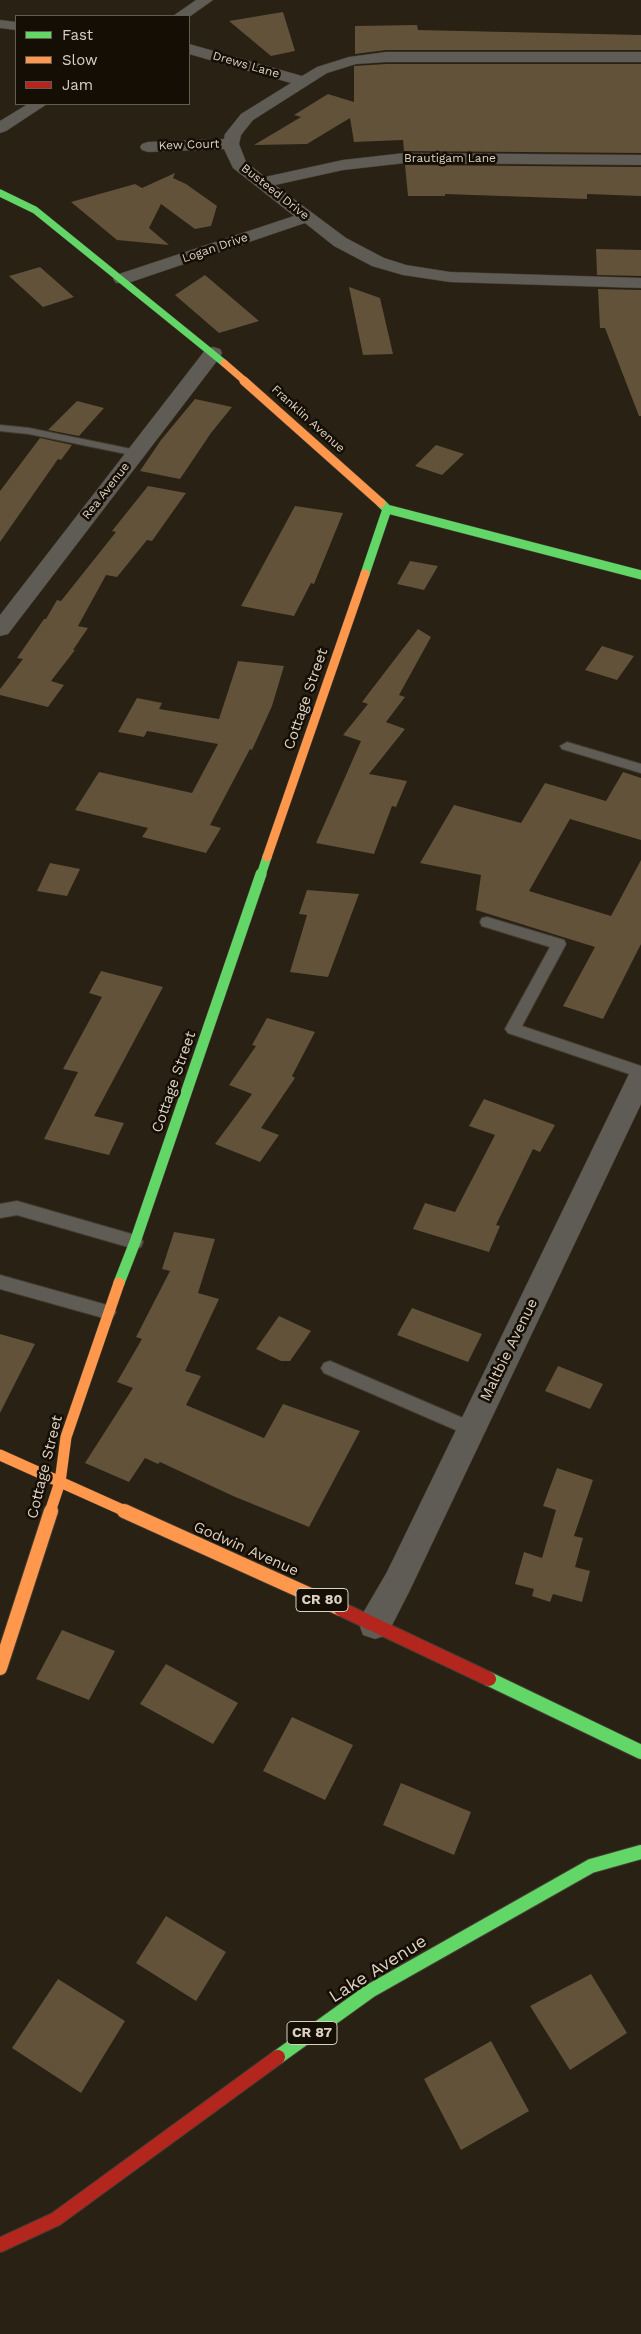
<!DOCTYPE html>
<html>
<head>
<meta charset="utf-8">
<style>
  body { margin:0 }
  #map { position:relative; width:641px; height:2334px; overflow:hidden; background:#292114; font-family:"Work Sans",sans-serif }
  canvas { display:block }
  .legend { position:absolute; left:15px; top:15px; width:175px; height:90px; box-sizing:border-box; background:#150e05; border:1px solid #645c51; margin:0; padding:6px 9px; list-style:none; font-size:15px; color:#dbd1c3 }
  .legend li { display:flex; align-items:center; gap:10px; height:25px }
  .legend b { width:25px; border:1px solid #645c51 }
</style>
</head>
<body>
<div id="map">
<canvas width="641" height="2334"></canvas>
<ul class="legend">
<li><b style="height:6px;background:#63d668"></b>Fast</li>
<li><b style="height:6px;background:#ff974d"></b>Slow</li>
<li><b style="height:6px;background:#b3261e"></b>Jam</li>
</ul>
</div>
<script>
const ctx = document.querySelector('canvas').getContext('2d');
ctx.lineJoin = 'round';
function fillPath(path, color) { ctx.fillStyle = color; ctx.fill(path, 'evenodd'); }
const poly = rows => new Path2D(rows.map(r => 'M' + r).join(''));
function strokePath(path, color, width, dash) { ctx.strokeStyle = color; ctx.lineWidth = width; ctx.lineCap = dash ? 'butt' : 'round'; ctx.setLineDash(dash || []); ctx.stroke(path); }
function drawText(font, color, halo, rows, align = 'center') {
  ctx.font = font + ' "Work Sans",sans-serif'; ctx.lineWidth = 5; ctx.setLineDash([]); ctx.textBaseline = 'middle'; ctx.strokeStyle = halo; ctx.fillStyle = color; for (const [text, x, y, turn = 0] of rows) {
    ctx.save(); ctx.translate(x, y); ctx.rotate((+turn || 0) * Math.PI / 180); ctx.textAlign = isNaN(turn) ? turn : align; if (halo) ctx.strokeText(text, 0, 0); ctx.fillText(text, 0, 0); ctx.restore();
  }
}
fillPath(poly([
  [283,12,295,51,271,56,229,21],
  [417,25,418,30,641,35,641,50,386,50,355,54,355,26],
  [386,64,641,64,641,153,404,151,403,140,354,142,350,118,307,144,254,145,301,117,294,115,328,94,354,102,354,66],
  [405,165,641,167,641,196,587,194,587,199,445,194,445,196,408,196],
  [175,173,173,178,186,184,217,206,211,226,195,229,161,204,149,228,169,245,117,240,71,202,135,184,142,188],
  [596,249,641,250,641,276,597,275],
  [40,267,74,297,43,307,9,276],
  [205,275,259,321,219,333,175,295],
  [349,287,380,298,393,354,363,355],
  [598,289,641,290,641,416,639,416,605,328,600,328],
  [195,399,232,407,211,433,180,479,140,471,161,440],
  [77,401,104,408,79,436,48,430],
  [40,438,72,445,61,460,58,459,0,542,0,491],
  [436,445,464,454,442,475,415,466],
  [148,486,186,493,152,541,147,540,117,577,106,575,78,626,88,628,73,650,75,650,51,681,64,685,48,707,0,695,0,689,23,659,17,658,44,619,46,619,57,600,61,601,116,532,112,531],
  [295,506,343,513,314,584,311,583,294,616,241,606],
  [410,561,438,566,424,590,397,584],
  [418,629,431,637,399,695,405,697,386,722,405,729,369,774,407,781,396,807,392,806,374,854,316,843,361,741,343,735,368,704,362,702],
  [602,646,634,656,617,680,585,670],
  [238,661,284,666,272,706,252,750,250,749,210,825,221,828,206,853,142,837,148,828,75,810,99,772,192,793,218,744,147,731,144,737,118,732,137,698,162,703,159,709,219,719],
  [623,772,641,778,641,840,570,819,529,891,611,916,641,860,641,944,603,1019,563,1006,595,947,476,910,481,875,420,863,454,805,521,823,545,783,606,801],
  [50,863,80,869,67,896,37,891],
  [307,890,359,894,328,977,290,972,307,915,299,914],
  [101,971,163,987,94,1116,124,1123,109,1155,44,1139,78,1072,63,1069,102,997,89,993],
  [267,1018,315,1032,292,1076,295,1078,261,1128,279,1135,260,1162,215,1144,252,1094,229,1085,256,1046,252,1045],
  [484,1099,555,1125,540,1152,533,1149,496,1225,500,1226,489,1252,413,1229,425,1203,455,1212,495,1135,469,1126],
  [174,1232,215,1239,198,1293,219,1299,185,1371,201,1376,186,1405,264,1438,283,1404,360,1431,309,1527,233,1496,160,1462,158,1464,145,1458,129,1482,85,1463,133,1388,117,1382,142,1339,136,1337,170,1271,162,1269],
  [412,1308,482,1334,468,1362,397,1335],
  [279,1316,311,1331,290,1361,281,1361,256,1349],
  [0,1334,35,1344,0,1413],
  [558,1366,603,1384,590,1409,545,1391],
  [557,1468,593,1480,574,1536,583,1538,575,1567,590,1571,582,1602,553,1594,550,1602,532,1596,534,1589,515,1584,524,1552,542,1558,556,1510,543,1506],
  [62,1630,115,1651,89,1700,36,1679],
  [166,1664,238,1703,213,1744,140,1704],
  [292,1717,353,1745,325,1800,263,1771],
  [401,1783,471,1812,454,1855,383,1825],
  [166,1916,226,1952,196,2001,136,1963],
  [591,1974,627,2033,570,2070,530,2006],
  [58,1979,125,2021,81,2093,12,2048],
  [491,2041,529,2111,461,2150,424,2079]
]), '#615239');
const lane = poly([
  [0,425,29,428,136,450,142,453,136,456,29,434,0,431,0,425],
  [567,742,641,764,641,773,562,749,560,746,567,742],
  [487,917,564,940,566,944,522,1026,641,1066,641,1078,508,1033,505,1029,550,947,482,926,480,922,482,918,487,917],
  [17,1201,135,1235,141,1237,143,1242,141,1247,135,1249,17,1215,0,1218,0,1204,17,1201],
  [0,1275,107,1305,113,1307,116,1312,113,1317,107,1319,0,1289,0,1275],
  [330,1361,477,1424,480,1429,477,1434,471,1437,465,1434,324,1373,321,1368,324,1363,330,1361]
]);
const street = poly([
  [196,0,213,0,189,17,173,16,196,0],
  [0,20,16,22,16,30,0,28,0,20],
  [189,44,302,76,317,67,349,57,386,52,641,52,641,62,386,62,356,64,327,73,253,120,241,135,239,144,246,162,265,177,343,160,405,153,641,155,641,165,405,163,343,170,275,185,346,238,384,258,406,265,450,272,641,278,641,288,450,282,403,275,372,266,334,246,305,223,128,283,116,283,113,279,116,275,294,216,233,168,224,149,148,152,142,150,140,147,142,144,148,142,224,139,225,134,241,114,291,83,189,54,189,44],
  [28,104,47,104,6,131,0,133,0,121,28,104],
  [213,347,220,349,222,353,220,357,8,634,0,636,0,615,206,349,213,347],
  [641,1066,641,1104,409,1592,387,1635,375,1639,363,1635,359,1624,363,1613,387,1572,628,1076,632,1069,641,1066]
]);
const fastFar3 = poly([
  [0,193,35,210,224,363]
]);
const fastFar2 = poly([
  [381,503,387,509,641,575],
  [365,574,387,509],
  [261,875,267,857]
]);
const fastFar1 = poly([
  [119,1283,135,1242,261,874]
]);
const fast = poly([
  [489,1679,641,1752],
  [278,2057,370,1991,591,1866,641,1852]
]);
const slowFar3 = poly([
  [224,363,246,382]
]);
const slowFar2 = poly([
  [244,381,381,503],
  [267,857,365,574]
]);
const slowFar1 = poly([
  [0,1455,127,1512],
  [50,1512,60,1482,66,1437,119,1283]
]);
const slow = poly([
  [124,1511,341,1609],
  [0,1668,51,1511]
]);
const jam = poly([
  [341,1609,489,1679],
  [0,2245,56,2219,278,2057]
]);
strokePath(lane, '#443c32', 2);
strokePath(street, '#443c32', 1);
strokePath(fastFar3, '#443c32', 8);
strokePath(fastFar2, '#443c32', 10);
strokePath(fastFar1, '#443c32', 12);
strokePath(fast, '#443c32', 16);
strokePath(slowFar3, '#443c32', 8);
strokePath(slowFar2, '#443c32', 10);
strokePath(slowFar1, '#443c32', 12);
strokePath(slow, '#443c32', 16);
strokePath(jam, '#443c32', 16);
fillPath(lane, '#5f5b55');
fillPath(street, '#5f5b55');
strokePath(fastFar3, '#63d668', 7);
strokePath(fastFar2, '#63d668', 9);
strokePath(fastFar1, '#63d668', 11);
strokePath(fast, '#63d668', 14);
strokePath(slowFar3, '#ff974d', 7);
strokePath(slowFar2, '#ff974d', 9);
strokePath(slowFar1, '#ff974d', 11);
strokePath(slow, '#ff974d', 14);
strokePath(jam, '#b3261e', 14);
drawText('12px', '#dbd1c3', '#150e05', [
  ["Drews Lane",246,65,16],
  ["Kew Court",189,145,-2],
  ["Brautigam Lane",450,158],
  ["Busteed Drive",275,192,38],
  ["Logan Drive",215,248,-19],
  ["Franklin Avenue",308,419,42],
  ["Rea Avenue",106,491,-52]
]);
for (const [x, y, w] of [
  [322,1600,52],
  [312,2033,50]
]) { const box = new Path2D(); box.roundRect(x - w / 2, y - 11.5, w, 23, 4); ctx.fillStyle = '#150e05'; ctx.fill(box); strokePath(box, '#dbd1c3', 1); }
drawText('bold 14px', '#dbd1c3', null, [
  ["CR 80",322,1600],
  ["CR 87",312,2033]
]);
drawText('15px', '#dbd1c3', '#150e05', [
  ["Cottage Street",306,699,-71],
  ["Cottage Street",174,1082,-71],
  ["Maltbie Avenue",509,1350,-64],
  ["Cottage Street",45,1467,-76],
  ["Godwin Avenue",246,1549,24]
]);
drawText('18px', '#dbd1c3', '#150e05', [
  ["Lake Avenue",378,1969,-32]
]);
</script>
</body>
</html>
